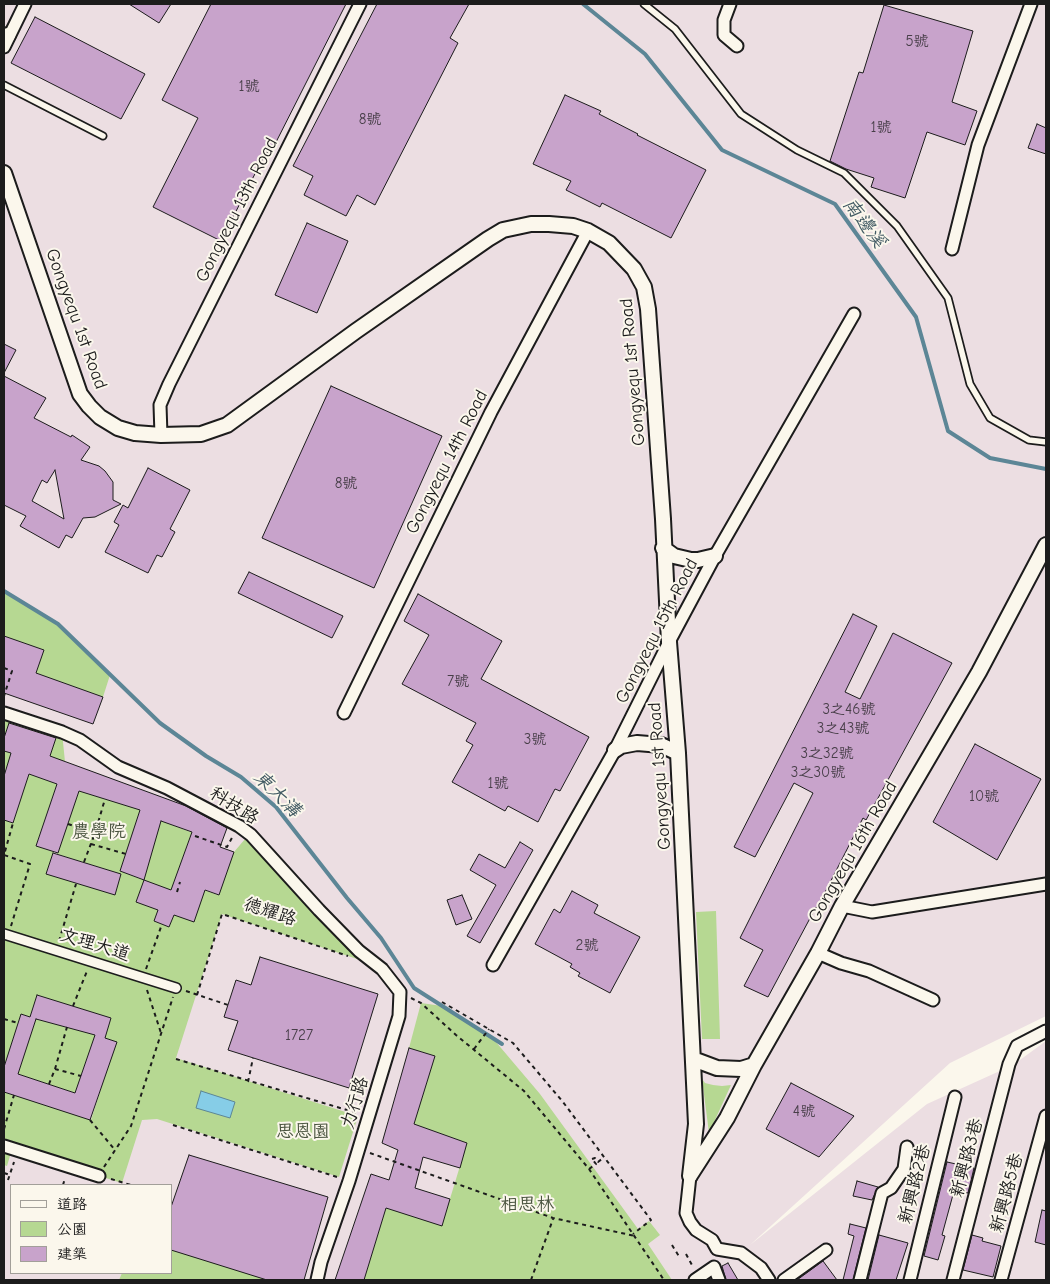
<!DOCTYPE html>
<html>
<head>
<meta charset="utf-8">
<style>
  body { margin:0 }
  #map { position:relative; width:1050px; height:1284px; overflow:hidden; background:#fbf7ec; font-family:"Comic Neue","LXGW WenKai TC",sans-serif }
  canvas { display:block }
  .frame { position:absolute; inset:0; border:5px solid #1c1c1c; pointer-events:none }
  .legend { position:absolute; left:10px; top:1184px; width:162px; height:90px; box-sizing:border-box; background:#fbf7ec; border:1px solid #a29f99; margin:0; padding:6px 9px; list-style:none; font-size:15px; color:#1c1c1c }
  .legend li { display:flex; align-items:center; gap:10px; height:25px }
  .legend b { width:25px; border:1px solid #a29f99 }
</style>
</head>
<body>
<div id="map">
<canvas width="1050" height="1284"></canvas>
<div class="frame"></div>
<ul class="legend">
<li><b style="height:6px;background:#fbf7ec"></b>道路</li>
<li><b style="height:14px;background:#b6d892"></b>公園</li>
<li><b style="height:14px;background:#c8a3cb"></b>建築</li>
</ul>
</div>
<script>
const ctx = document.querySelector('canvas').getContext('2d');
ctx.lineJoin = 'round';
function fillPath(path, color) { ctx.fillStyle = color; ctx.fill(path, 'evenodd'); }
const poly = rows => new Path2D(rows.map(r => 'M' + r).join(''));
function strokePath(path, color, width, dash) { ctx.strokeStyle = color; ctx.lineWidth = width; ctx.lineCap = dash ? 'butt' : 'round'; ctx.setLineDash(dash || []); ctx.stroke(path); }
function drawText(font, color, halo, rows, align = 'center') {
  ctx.font = font + ' "Comic Neue","LXGW WenKai TC",sans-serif'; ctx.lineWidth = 4; ctx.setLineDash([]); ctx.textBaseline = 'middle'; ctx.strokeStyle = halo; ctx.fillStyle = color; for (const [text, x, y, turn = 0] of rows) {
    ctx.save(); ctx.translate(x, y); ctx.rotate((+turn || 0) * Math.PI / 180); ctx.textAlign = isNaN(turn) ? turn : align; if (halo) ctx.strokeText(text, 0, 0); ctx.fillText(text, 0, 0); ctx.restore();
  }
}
fillPath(poly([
  [4,4,1046,4,1046,1016,950,1063,750,1245,927,1104,1013,1065,1046,1041,1046,1280,4,1280],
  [11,1185,171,1185,171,1273,11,1273]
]), '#ecdee2');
fillPath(poly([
  [4,591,58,624,110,675,103,697,36,673,44,650,4,636],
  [4,715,62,732,65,762,11,770,6,768,4,776],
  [29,774,57,784,36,846,54,852,47,874,115,895,121,874,57,854,79,791,140,810,120,871,143,880,161,821,196,834,190,837,175,880,218,895,234,852,251,832,387,969,222,914,176,1058,358,1116,339,1177,157,1119,142,1120,122,1183,12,1149,7,1166,4,1165,4,1092,91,1120,116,1042,105,1038,111,1018,37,995,30,1017,21,1014,4,1067,4,820,13,823],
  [144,881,201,901,174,915,169,927,154,921,158,910,136,902],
  [716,911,720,1039,702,1039,696,912],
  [421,1003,442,1006,490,1035,540,1094,638,1229,649,1221,660,1235,648,1244,672,1280,364,1280,386,1208,442,1225,467,1143,414,1124,435,1056,409,1048],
  [36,1019,95,1035,75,1093,18,1074],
  [702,1079,705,1083,713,1085,722,1086,731,1085,709,1133],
  [171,1249,235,1268,270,1280,119,1280,122,1273,171,1273]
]), '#b6d892');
const water = poly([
  [201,1091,235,1102,230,1118,196,1108,201,1091]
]);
fillPath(water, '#86cde7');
strokePath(water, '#5c8696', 1);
strokePath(poly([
  [583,4,645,54,722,150,835,204,916,317,948,431,990,458,1046,469],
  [4,591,58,624,160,723,206,756,241,777,276,807,347,898,381,938,414,988,502,1044]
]), '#5c8696', 4);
const building = poly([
  [129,4,171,4,159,23,129,4],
  [211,4,346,4,270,154,266,152,221,241,153,207,198,118,162,100,211,4],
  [377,4,469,4,450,38,458,43,375,205,357,195,346,216,304,195,313,176,293,166,377,4],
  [884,5,973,31,952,102,977,111,965,145,927,132,905,198,871,187,874,178,846,169,830,161,859,72,863,73,884,5],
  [35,17,145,74,121,119,11,63,35,17],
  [565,95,601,111,599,114,638,134,637,135,706,170,671,238,602,203,600,207,566,190,571,181,533,164,565,95],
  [1037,124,1046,128,1046,154,1028,148,1037,124],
  [307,223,348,241,317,313,275,295,307,223],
  [4,344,16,350,4,373,4,344],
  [4,376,46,398,34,418,71,437,72,435,90,447,81,460,99,466,105,471,113,482,113,500,121,504,95,517,83,518,72,538,66,535,59,548,20,526,26,516,4,505,4,376],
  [55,470,64,519,32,501,42,480,47,483,55,470],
  [331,386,442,436,374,588,262,538,331,386],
  [148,468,190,490,170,529,175,532,162,557,157,555,148,573,105,552,119,525,114,522,123,505,128,508,148,468],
  [249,572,343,616,332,638,238,593,249,572],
  [418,594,502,641,481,679,589,737,560,791,555,789,538,822,508,806,505,811,452,782,473,745,466,741,476,723,402,684,429,635,404,621,418,594],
  [853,614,877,626,845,692,860,699,893,633,952,663,866,820,863,818,817,908,816,907,768,997,744,986,763,950,740,938,813,793,794,783,755,857,734,847,853,614],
  [4,636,44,650,36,673,103,697,93,724,4,693,4,636],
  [9,723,56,738,50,756,186,806,227,828,220,847,234,852,219,895,205,890,194,922,174,915,169,927,154,921,158,910,136,902,144,880,120,871,140,810,79,791,58,853,36,846,57,784,29,774,13,823,4,820,4,776,11,753,4,751,4,738,9,723],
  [161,821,192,832,171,890,144,880,161,821],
  [975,744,1041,779,997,860,933,822,975,744],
  [520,842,533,850,480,943,467,936,496,885,470,870,479,854,505,868,520,842],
  [53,853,121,874,115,895,46,874,53,853],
  [572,891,598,905,594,913,640,937,610,993,578,976,580,973,570,967,572,964,535,944,554,909,560,913,572,891],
  [462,895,472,919,456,925,447,900,462,895],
  [260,957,378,994,349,1088,228,1050,238,1021,224,1017,236,980,251,985,260,957],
  [37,995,111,1018,105,1038,117,1042,90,1120,4,1092,4,1067,21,1014,30,1017,37,995],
  [36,1019,95,1035,75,1093,18,1074,36,1019],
  [409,1048,435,1056,414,1124,467,1143,460,1168,423,1157,415,1188,450,1199,442,1226,386,1208,364,1280,335,1280,371,1174,389,1180,398,1150,382,1143,409,1048],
  [791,1083,854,1116,819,1157,766,1129,791,1083],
  [189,1155,328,1197,304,1280,267,1280,171,1250,171,1207,189,1155],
  [947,1162,974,1168,968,1193,954,1191,942,1235,945,1236,938,1260,924,1256,947,1162],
  [857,1181,878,1187,872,1200,853,1196,857,1181],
  [1042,1210,1046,1211,1046,1245,1035,1242,1042,1210],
  [850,1224,866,1228,853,1280,843,1280,854,1236,848,1234,850,1224],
  [879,1235,908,1243,896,1280,868,1280,879,1235],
  [972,1235,983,1238,982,1241,1001,1246,993,1277,963,1270,972,1235],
  [823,1261,837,1280,797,1280,823,1261],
  [728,1263,738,1280,726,1280,722,1266,728,1263]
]);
fillPath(building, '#c8a3cb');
strokePath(building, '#1c1c1c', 1);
const service = poly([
  [644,4,675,29,741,114,797,150,844,173,897,226,948,298,970,384,990,418,1029,440,1046,442],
  [4,85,103,136]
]);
const pedestrian = poly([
  [4,934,176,988]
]);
const minor = poly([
  [730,4,724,20,724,35,737,46],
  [4,47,25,4],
  [952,249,978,145,1031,4],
  [161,435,160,405,169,384,360,4],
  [4,713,62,732,80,740,118,767,167,788,239,826,251,835,319,910,359,951,382,969,400,992,399,1016,349,1181,321,1262,317,1280],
  [344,713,491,412,588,231],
  [842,906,872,912,1046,884],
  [818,953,841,963,869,971,933,1000],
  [493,965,615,750,669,642,715,556,854,314],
  [4,1146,99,1176],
  [690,1176,686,1213,690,1222,696,1230,712,1240,717,1249,741,1253,761,1268,769,1280],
  [695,1280,714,1267,719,1280],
  [784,1280,826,1250],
  [860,1280,882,1193,891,1188,904,1169,907,1147],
  [910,1280,955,1097],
  [953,1280,1009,1064,1017,1046,1046,1031],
  [1001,1280,1046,1116]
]);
const tertiary = poly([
  [4,37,8,35],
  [4,173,80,394,89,406,100,417,118,428,135,433,161,435,201,434,227,425,356,331,488,239,503,230,531,224,549,224,573,226,588,231,609,243,634,269,644,287,648,309,663,519,669,642,678,753,696,1124,690,1176],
  [663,548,674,556,691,560,698,560,715,556],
  [615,750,621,746,637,743,661,745,678,753],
  [693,1059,717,1068,741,1069,754,1065],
  [691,1174,727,1118,754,1065,818,953,842,906,979,672,1046,545]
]);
strokePath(service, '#1c1c1c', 9);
strokePath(pedestrian, '#1c1c1c', 12);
strokePath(minor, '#1c1c1c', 15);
strokePath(tertiary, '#1c1c1c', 18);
strokePath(poly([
  [4,668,12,671,4,696],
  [68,824,95,833,105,799],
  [195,836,227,847,233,836],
  [91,844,126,854],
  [84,862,95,833],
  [177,892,180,882],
  [11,926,30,864,4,855,13,823],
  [59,941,76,884],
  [146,969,162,924],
  [147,990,161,1033],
  [186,991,228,1005],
  [197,995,222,914,348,956],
  [411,998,421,1003,456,1035,524,1091,589,1169,664,1280],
  [442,1002,513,1043,563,1102,651,1220,633,1234],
  [73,1006,87,971],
  [4,1019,18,1023],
  [474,1049,489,1029],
  [176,1059,357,1113],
  [55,1069,67,1027],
  [248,1082,253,1058],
  [49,1084,55,1069,81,1076],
  [90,1120,115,1150],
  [173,1125,337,1177],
  [4,1129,14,1095],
  [370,1153,553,1218,635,1236],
  [592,1159,595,1158,598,1162,603,1158],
  [104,1167,131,1126,173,997],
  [589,1169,596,1164,593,1160],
  [4,1173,10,1175],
  [111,1179,131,1185],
  [8,1180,14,1162],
  [63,1185,65,1178],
  [672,1245,680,1258],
  [686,1254,693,1267],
  [531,1280,553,1219]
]), '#1c1c1c', 2, [4, 4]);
strokePath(service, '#fbf7ec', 5.5);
strokePath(pedestrian, '#fbf7ec', 9);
strokePath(minor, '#fbf7ec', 11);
strokePath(tertiary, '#fbf7ec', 14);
drawText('15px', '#473e48', null, [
  ["5號",917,42],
  ["1號",249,87],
  ["8號",370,120],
  ["1號",881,128],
  ["8號",346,484],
  ["7號",458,682],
  ["3之46號",849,710],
  ["3之43號",843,729],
  ["3號",535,740],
  ["3之32號",827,754],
  ["3之30號",818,773],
  ["1號",498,784],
  ["10號",984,797],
  ["2號",587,946],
  ["1727",299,1036],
  ["4號",804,1112]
]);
drawText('18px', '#1c1c1c', '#fbf7ec', [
  ["Gongyequ 13th Road",237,210,-63],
  ["Gongyequ 1st Road",76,319,70],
  ["Gongyequ 1st Road",633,372,-95],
  ["Gongyequ 14th Road",447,462,-63],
  ["Gongyequ 15th Road",657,631,-63],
  ["Gongyequ 1st Road",660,776,-94],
  ["科技路",234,806,32],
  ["Gongyequ 16th Road",853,852,-60],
  ["德耀路",270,912,18],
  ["文理大道",95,945,17],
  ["力行路",355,1103,-73],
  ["新興路3巷",967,1158,-75],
  ["新興路2巷",915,1184,-76],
  ["新興路5巷",1007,1193,-75]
]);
drawText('18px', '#4a543f', '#fbf7ec', [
  ["農學院",99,832],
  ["思恩園",303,1132],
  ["相思林",527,1205]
]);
drawText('italic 19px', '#415a63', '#fbf7ec', [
  ["南邊溪",864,223,53],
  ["東大溝",277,794,44]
]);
</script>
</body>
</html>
